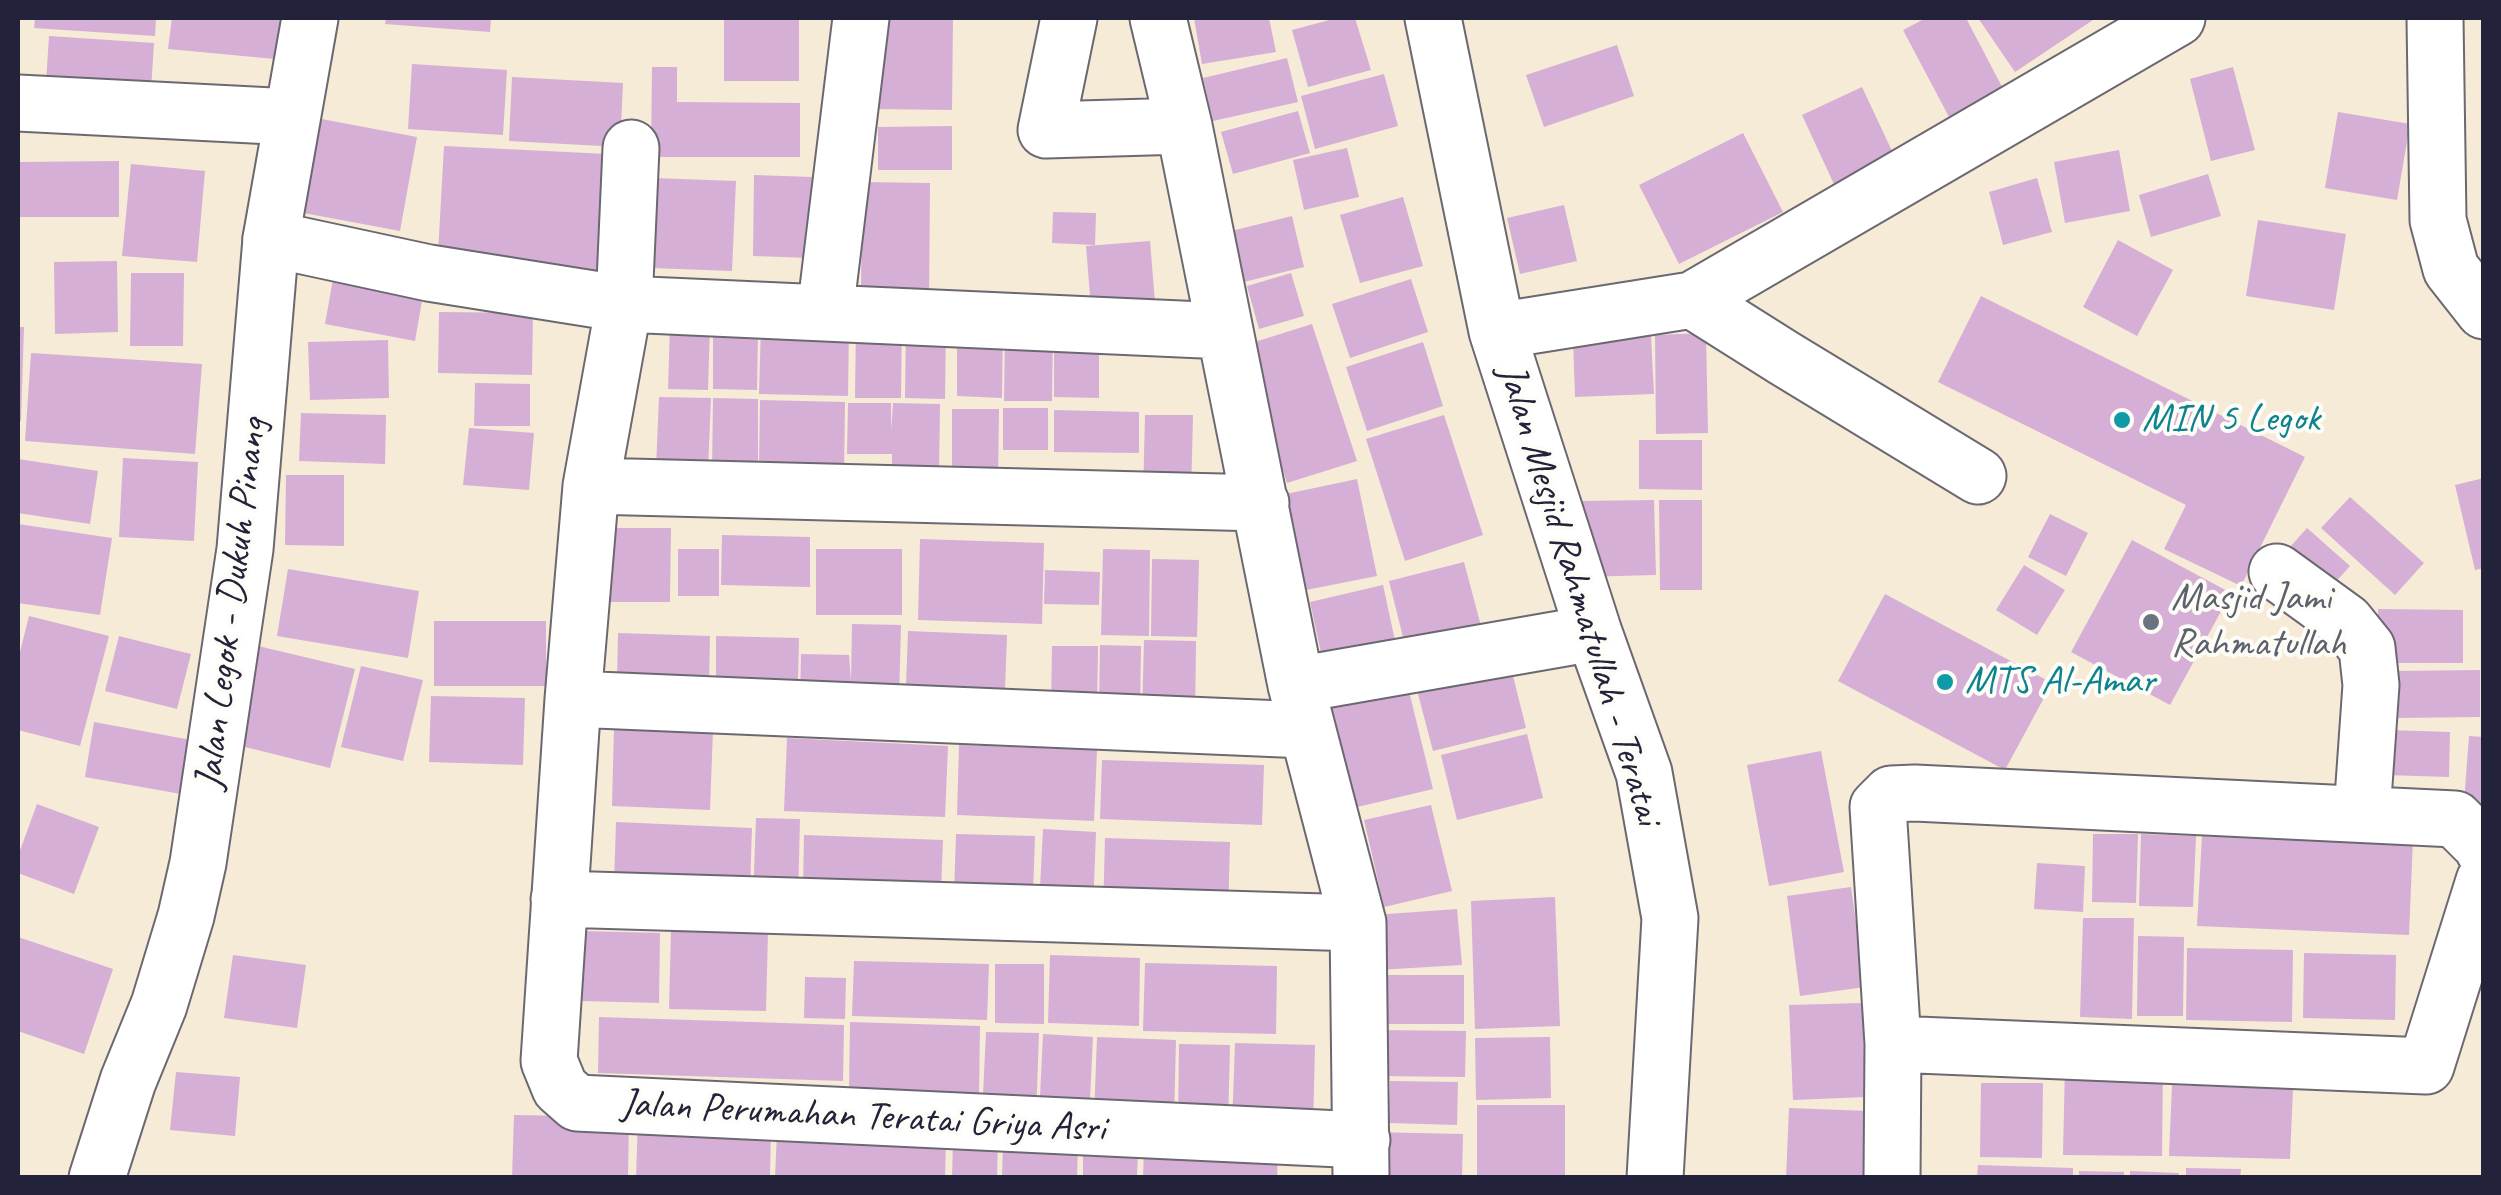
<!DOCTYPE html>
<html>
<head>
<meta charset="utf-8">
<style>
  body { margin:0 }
  #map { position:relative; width:2501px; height:1195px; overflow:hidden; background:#f6ebd6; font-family:Caveat,sans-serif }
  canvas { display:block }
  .frame { position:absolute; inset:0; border:20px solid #22223b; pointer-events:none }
</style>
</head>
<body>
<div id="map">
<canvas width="2501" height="1195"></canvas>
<div class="frame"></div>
</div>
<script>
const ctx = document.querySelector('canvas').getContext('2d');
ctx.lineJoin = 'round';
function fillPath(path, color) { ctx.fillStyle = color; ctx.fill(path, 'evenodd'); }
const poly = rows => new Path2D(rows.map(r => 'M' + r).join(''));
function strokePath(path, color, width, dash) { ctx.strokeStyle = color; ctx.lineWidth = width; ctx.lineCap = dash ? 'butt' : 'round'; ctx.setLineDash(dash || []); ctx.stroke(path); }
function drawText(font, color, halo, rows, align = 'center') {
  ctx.font = font + ' Caveat,sans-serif'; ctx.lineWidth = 8; ctx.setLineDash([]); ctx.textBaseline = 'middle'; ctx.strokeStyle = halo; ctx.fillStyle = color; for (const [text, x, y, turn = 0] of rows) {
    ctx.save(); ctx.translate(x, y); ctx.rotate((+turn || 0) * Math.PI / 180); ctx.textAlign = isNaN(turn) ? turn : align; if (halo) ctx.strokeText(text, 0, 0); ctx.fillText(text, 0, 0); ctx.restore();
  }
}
fillPath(poly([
  [35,18,156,18,155,36,34,28],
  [172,18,280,18,275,59,168,49],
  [386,18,491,18,490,32,385,24],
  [724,18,799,18,799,81,724,81],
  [874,18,953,18,952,110,873,109],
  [1194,18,1269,18,1276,52,1202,64],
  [1337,18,1355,18,1371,70,1308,87,1292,30],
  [1926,18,1966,18,2011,104,1957,132,1903,30],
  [1978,18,2096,18,2015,72],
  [49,36,154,43,150,106,45,99],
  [1617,45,1634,96,1544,127,1526,75],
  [1287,58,1298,102,1213,121,1203,78],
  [412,64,507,70,503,135,408,129],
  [652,67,677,67,677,102,800,103,800,157,651,157],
  [2233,67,2255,150,2211,161,2190,79],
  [1384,74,1398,126,1315,149,1301,96],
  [512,77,623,83,620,147,509,141],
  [1862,87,1900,168,1839,195,1802,115],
  [1298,111,1310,153,1233,174,1221,132],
  [2338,112,2410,124,2397,200,2325,188],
  [311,117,417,137,400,231,293,211],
  [952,126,952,170,878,170,878,127],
  [1743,133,1783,212,1679,264,1639,185],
  [444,146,607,154,601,279,437,271],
  [1347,148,1359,197,1304,210,1293,160],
  [2119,150,2130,211,2065,223,2054,162],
  [119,161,119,217,18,217,18,162],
  [131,164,205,171,197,262,122,256],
  [2208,174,2221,216,2151,237,2139,195],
  [754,175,813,177,811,258,753,256],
  [653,178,736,181,732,271,650,268],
  [2037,178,2052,232,2003,245,1989,192],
  [862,182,930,183,929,302,861,301],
  [1403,197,1423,266,1360,283,1340,215],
  [1564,205,1577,261,1520,274,1507,218],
  [1053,212,1096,213,1095,245,1052,243],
  [1292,216,1304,267,1232,285,1219,234],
  [2258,220,2346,234,2334,310,2246,296],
  [2118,240,2173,270,2137,336,2083,307],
  [1150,241,1156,314,1092,320,1086,246],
  [117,261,118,332,55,334,54,262],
  [131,273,184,273,183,346,130,346],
  [1291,273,1304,316,1259,329,1247,286],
  [333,279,423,295,415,341,325,324],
  [1411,279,1428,332,1350,358,1332,304],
  [1981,296,2305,457,2241,586,2164,549,2186,505,1938,382],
  [439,312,533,313,532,375,438,373],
  [856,321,902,321,901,398,855,398],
  [906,323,946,324,945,399,905,398],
  [957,323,1003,324,1002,398,957,396],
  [670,324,710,324,708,390,668,389],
  [1312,324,1357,461,1287,483,1242,346],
  [761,325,849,328,848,396,759,394],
  [18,327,24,327,21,421,18,421],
  [1005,327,1053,328,1052,401,1004,401],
  [713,330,758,330,757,390,713,389],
  [1054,330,1099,331,1099,398,1054,397],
  [1706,333,1708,433,1656,434,1655,335],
  [1651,336,1654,394,1575,397,1573,339],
  [388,340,389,398,310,400,308,342],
  [1423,342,1443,406,1367,431,1346,367],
  [31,353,202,364,195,454,25,441],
  [475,383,530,384,530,426,474,426],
  [659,397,711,398,708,470,656,468],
  [713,398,758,399,758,472,712,471],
  [760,400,845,402,844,475,759,468],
  [848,403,891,403,891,431,893,403,940,404,939,474,892,473,892,454,847,454],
  [1003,408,1048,408,1048,450,1003,450],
  [952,409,999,409,998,482,952,482],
  [1054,410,1139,412,1139,453,1054,452],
  [301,413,386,415,385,464,299,461],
  [1145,415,1193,415,1191,496,1143,495],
  [1444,415,1483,535,1405,561,1366,439],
  [469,428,534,433,529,490,463,485],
  [1639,440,1702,440,1702,490,1639,489],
  [123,458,198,462,194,541,119,537],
  [18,459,98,471,90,524,18,513],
  [286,475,344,475,344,546,285,545],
  [2484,478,2484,568,2475,570,2455,485],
  [1357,479,1377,576,1306,590,1286,494],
  [2350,497,2424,563,2395,595,2321,528],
  [1654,500,1656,575,1582,577,1580,501],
  [1659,500,1702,500,1702,590,1660,590],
  [2050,514,2088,533,2066,576,2028,557],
  [18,524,112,538,100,615,18,603],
  [594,528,671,528,670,602,593,602],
  [2307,528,2350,566,2325,594,2282,556],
  [722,535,810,537,810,587,721,585],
  [920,539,1044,543,1042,624,918,620],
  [2132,540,2231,593,2170,705,2071,652],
  [678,549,719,549,719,596,678,596],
  [816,549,902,549,902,615,816,615],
  [1103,549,1150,550,1149,636,1101,635],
  [1152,559,1199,560,1197,637,1151,636],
  [1464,562,1481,626,1405,645,1389,581],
  [2024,565,2065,590,2037,635,1996,610],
  [288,569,419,591,408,658,277,636],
  [1045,570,1100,572,1099,605,1044,604],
  [1383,585,1396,645,1323,662,1310,602],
  [1885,594,2052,683,2005,770,1838,681],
  [2378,609,2463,610,2463,663,2377,663],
  [29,616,109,636,80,746,18,730,18,660],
  [434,621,546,621,546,686,434,686],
  [852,624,901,625,899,699,800,702,801,654,849,655,851,681],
  [908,631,1007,635,1005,690,906,686],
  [618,633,710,636,709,684,617,682],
  [119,636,191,654,177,709,105,691],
  [716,636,799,638,798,679,716,678],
  [1144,640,1196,641,1195,718,1142,716],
  [1100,645,1141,646,1140,713,1099,712],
  [258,646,355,669,330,768,233,744],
  [1052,646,1098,646,1097,709,1051,709],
  [1507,652,1526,728,1433,751,1413,675],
  [361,666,423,680,403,761,341,747],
  [2480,670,2480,717,2395,718,2394,671],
  [1406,679,1433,789,1349,809,1322,699],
  [431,696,525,698,523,765,429,762],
  [94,722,191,740,181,794,85,777],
  [614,727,713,730,710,810,612,806],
  [2388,730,2450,732,2449,777,2386,775],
  [1527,734,1543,798,1457,820,1441,755],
  [2469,736,2484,737,2484,803,2464,802],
  [787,738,948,746,945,817,784,811],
  [959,745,1097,750,1094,821,957,815],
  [1821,751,1844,872,1769,886,1747,765],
  [1102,760,1264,765,1262,825,1100,819],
  [37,804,99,827,74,894,18,873,18,856],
  [1431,805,1452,891,1384,907,1364,820],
  [756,818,800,819,798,899,753,898],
  [616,822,752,828,750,890,614,885],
  [1043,829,1096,832,1093,910,1039,907],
  [956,834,1035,836,1033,895,954,893],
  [2093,834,2138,834,2136,903,2092,902],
  [2141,834,2196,836,2193,907,2139,906],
  [804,835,943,840,941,891,803,887],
  [2308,835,2413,839,2409,935,2197,926,2202,836,2308,840],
  [1105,838,1230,842,1228,917,1103,912],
  [2037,863,2085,866,2083,912,2034,909],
  [1851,887,1865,987,1800,996,1787,896],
  [1555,897,1560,1026,1475,1029,1471,901],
  [1457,909,1462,965,1378,970,1374,915],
  [2083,918,2134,918,2132,1019,2080,1017],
  [671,930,768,932,766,1011,669,1009],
  [582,931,660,933,659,1003,581,1001],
  [2138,936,2184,937,2183,1016,2137,1016],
  [18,937,113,969,84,1054,18,1031],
  [2187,948,2293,950,2292,1022,2186,1020],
  [2304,953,2396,955,2395,1020,2303,1018],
  [233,955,306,965,297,1028,224,1018],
  [1050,955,1140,958,1139,1026,1048,1023],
  [854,961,989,964,987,1020,852,1016],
  [1145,963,1277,966,1276,1034,1143,1031],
  [995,964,1044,964,1044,1024,995,1023],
  [1382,975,1464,975,1464,1024,1382,1024],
  [805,977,846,978,845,1019,804,1018],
  [1862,1003,1866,1097,1793,1100,1789,1005],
  [599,1017,844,1025,843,1081,598,1073],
  [850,1022,980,1026,979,1094,849,1092],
  [1377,1030,1466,1031,1465,1077,1376,1076],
  [986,1032,1039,1033,1036,1118,982,1116],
  [1043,1034,1093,1037,1089,1120,1039,1118],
  [1097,1037,1176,1040,1174,1120,1094,1117],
  [1550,1037,1551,1098,1476,1100,1475,1038],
  [1235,1043,1315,1045,1313,1128,1232,1126],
  [1179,1044,1230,1045,1228,1126,1178,1125],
  [2065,1064,2163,1066,2162,1156,2063,1155],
  [176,1072,240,1077,235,1136,170,1130],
  [1390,1081,1458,1082,1457,1125,1389,1123],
  [1981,1083,2043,1083,2042,1158,1980,1157],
  [2172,1085,2293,1089,2290,1159,2169,1156],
  [1477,1105,1565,1105,1565,1178,1477,1178],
  [1789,1108,1869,1111,1866,1178,1786,1178],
  [514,1115,629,1117,628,1178,512,1178],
  [638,1117,771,1122,770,1178,636,1178],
  [1370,1132,1463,1134,1462,1178,1369,1178],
  [777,1133,946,1139,945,1178,775,1178],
  [953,1140,998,1141,997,1178,952,1178],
  [1003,1143,1078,1145,1077,1178,1002,1178],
  [1083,1147,1138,1149,1137,1178,1083,1178],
  [1144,1149,1278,1153,1277,1178,1143,1178],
  [1978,1165,2073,1168,2073,1178,1977,1178],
  [2186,1168,2241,1169,2240,1178,2186,1178],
  [2079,1171,2124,1172,2124,1178,2079,1178],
  [2130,1171,2179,1173,2178,1178,2130,1178]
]), '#d6afd6');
const minor = poly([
  [1069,18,1046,130,1184,126],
  [1158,18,1184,126,1296,685,1358,923,1361,1175],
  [1433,18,1497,331,1594,633,1644,773,1670,918,1655,1178],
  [2435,18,2438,220,2451,269,2484,311],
  [18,103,292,117],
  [631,148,624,304,591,486,573,699,549,1061,560,1088,577,1103,1362,1140],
  [271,239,429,273,624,304,1225,331],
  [1692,300,1784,358,1978,476],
  [825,313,861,18],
  [1497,331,1692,300,2177,18],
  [591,486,1261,503],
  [2277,572,2346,622,2367,648,2371,685,2362,813],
  [1296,685,1594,633],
  [573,699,1306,730],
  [559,899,1358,923],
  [1893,1044,2426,1066,2484,881],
  [1892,1178,1893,1044,1878,807,1891,794,1915,793,2455,819,2483,847,2484,851]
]);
const tertiary = poly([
  [97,1178,128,1081,159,1005,186,916,198,863,245,549,271,239,310,18]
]);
strokePath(minor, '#6c6871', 59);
strokePath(tertiary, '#6c6871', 59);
strokePath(minor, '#fff', 55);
strokePath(tertiary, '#fff', 55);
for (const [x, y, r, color] of [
  [2122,420,10,"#0f9aa8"],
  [2151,622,10,"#6b7280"],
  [1945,682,10,"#0f9aa8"]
]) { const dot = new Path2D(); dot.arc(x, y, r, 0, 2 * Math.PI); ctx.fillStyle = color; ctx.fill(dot); strokePath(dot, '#fdfcf7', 4); }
drawText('40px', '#0d838f', '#fdfcf7', [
  ["MIN 5 Legok",2142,420],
  ["MTS Al-Amar",1965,682]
], 'left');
drawText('40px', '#22223b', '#fdfcf7', [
  ["Jalan Mesjid Rahmatullah - Teratai",1579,595,73],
  ["Jalan Legok - Dukuh Pinang",232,604,-83],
  ["Jalan Perumahan Teratai Griya Asri",863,1117,3]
]);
drawText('40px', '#5b616d', '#fdfcf7', [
  ["Masjid Jami",2171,599],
  ["Rahmatullah",2171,645]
], 'left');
</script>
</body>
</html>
